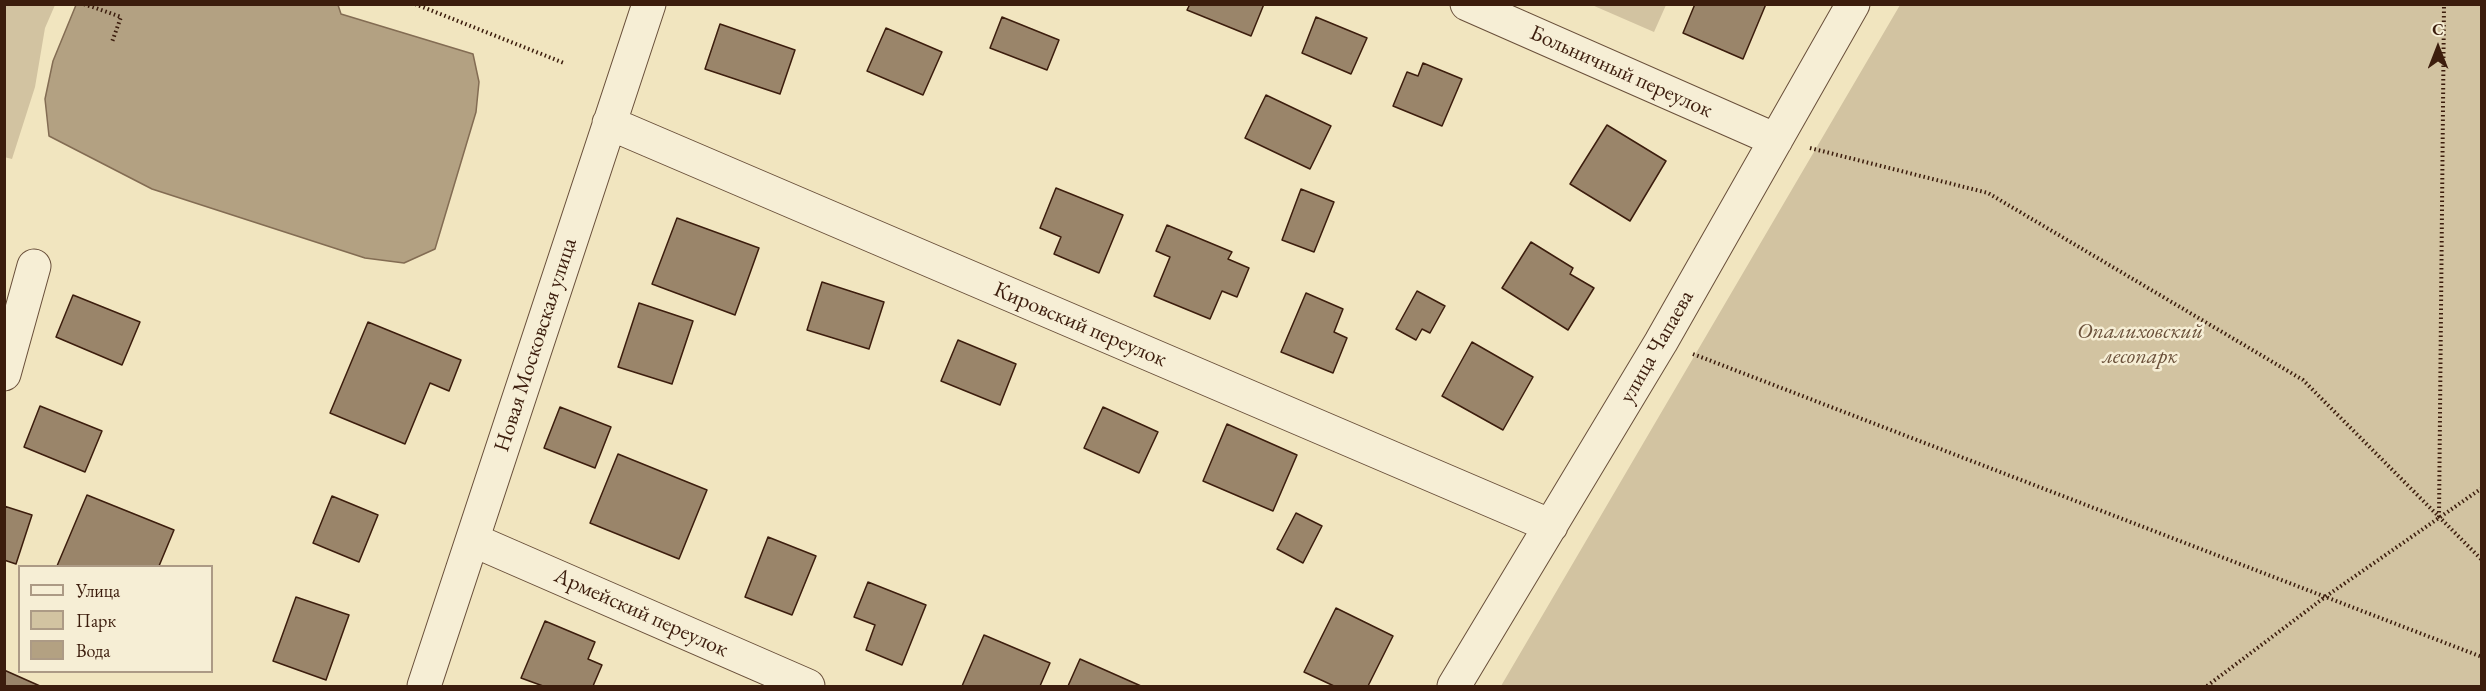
<!DOCTYPE html>
<html>
<head>
<meta charset="utf-8">
<style>
  body { margin:0 }
  #map { position:relative; width:2486px; height:691px; overflow:hidden; background:#f1e5bf; font-family:"EB Garamond",serif }
  canvas { display:block }
  .frame { position:absolute; inset:0; border:6px solid #3c1d0d; pointer-events:none }
  .legend { position:absolute; left:18px; top:565px; width:195px; height:108px; box-sizing:border-box; background:#f6eed5; border:2px solid #ac9a85; margin:0; padding:8px 10px; list-style:none; font-size:18px; color:#3c1d0d }
  .legend li { display:flex; align-items:center; gap:12px; height:30px }
  .legend b { width:30px; border:2px solid #ac9a85 }
  .north { position:absolute; left:2408px; top:18px; width:60px; height:60px; -webkit-text-stroke:4px #f6eed5; paint-order:stroke; rotate:0deg; font-size:16px; font-weight:700; line-height:24px; text-align:center; color:#3c1d0d }
  .north::after { content:''; display:block; margin:auto; width:21px; height:27px; background:#3c1d0d; clip-path:polygon(50% 0,100% 100%,50% 72%,0 100%) }
</style>
</head>
<body>
<div id="map">
<canvas width="2486" height="691"></canvas>
<div class="frame"></div>
<ul class="legend">
<li><b style="height:8px;background:#f6eed5"></b>Улица</li>
<li><b style="height:16px;background:#d2c3a1"></b>Парк</li>
<li><b style="height:16px;background:#b3a182"></b>Вода</li>
</ul>
<div class="north">С</div>
</div>
<script>
const ctx = document.querySelector('canvas').getContext('2d');
ctx.lineJoin = 'round';
function fillPath(path, color) { ctx.fillStyle = color; ctx.fill(path, 'evenodd'); }
const poly = rows => new Path2D(rows.map(r => 'M' + r).join(''));
function strokePath(path, color, width, dash) { ctx.strokeStyle = color; ctx.lineWidth = width; ctx.lineCap = dash ? 'butt' : 'round'; ctx.setLineDash(dash || []); ctx.stroke(path); }
function drawText(font, color, halo, rows, align = 'center') {
  ctx.font = font + ' "EB Garamond",serif'; ctx.lineWidth = 5; ctx.setLineDash([]); ctx.textBaseline = 'middle'; ctx.strokeStyle = halo; ctx.fillStyle = color; for (const [text, x, y, turn = 0] of rows) {
    ctx.save(); ctx.translate(x, y); ctx.rotate((+turn || 0) * Math.PI / 180); ctx.textAlign = isNaN(turn) ? turn : align; if (halo) ctx.strokeText(text, 0, 0); ctx.fillText(text, 0, 0); ctx.restore();
  }
}
fillPath(poly([
  [5,4,55,5,45,28,35,87,12,159,4,157],
  [1592,5,1666,5,1654,32],
  [1900,5,2481,5,2481,686,1501,686]
]), '#d2c3a1');
const water = poly([
  [76,5,338,5,341,14,473,54,479,82,476,112,435,249,404,263,365,258,152,189,49,136,45,99,53,61,76,5]
]);
fillPath(water, '#b3a182');
strokePath(water, '#836c53', 1.5);
const building = poly([
  [1190,4,1264,4,1251,36,1187,10,1190,4],
  [1695,4,1766,4,1743,59,1683,33,1695,4],
  [1002,17,1059,40,1047,70,990,48,1002,17],
  [1316,17,1367,38,1351,74,1302,53,1316,17],
  [720,24,795,50,780,94,705,69,720,24],
  [886,28,942,52,923,95,867,71,886,28],
  [1423,63,1462,79,1442,126,1393,106,1407,72,1418,76,1423,63],
  [1266,95,1331,126,1310,169,1245,138,1266,95],
  [1607,125,1666,161,1630,221,1570,184,1607,125],
  [1056,188,1123,215,1099,273,1054,254,1061,237,1040,228,1056,188],
  [1301,189,1334,202,1314,252,1282,240,1301,189],
  [677,218,759,248,735,315,652,284,677,218],
  [1167,225,1232,252,1228,259,1249,268,1237,297,1222,291,1210,319,1154,296,1170,257,1156,251,1167,225],
  [1531,242,1573,268,1570,274,1594,288,1568,330,1502,288,1531,242],
  [822,282,884,302,869,349,807,330,822,282],
  [1417,291,1445,306,1430,333,1422,329,1416,340,1396,329,1417,291],
  [1306,293,1343,309,1334,332,1347,338,1333,373,1281,352,1306,293],
  [73,295,140,322,122,365,56,337,73,295],
  [639,303,693,321,672,384,618,367,639,303],
  [368,322,461,360,449,391,430,383,405,444,330,413,368,322],
  [958,340,1016,364,1000,405,941,381,958,340],
  [1472,342,1533,377,1503,430,1442,396,1472,342],
  [40,406,102,431,85,472,24,447,40,406],
  [560,407,611,427,595,468,544,448,560,407],
  [1103,407,1158,432,1139,473,1084,448,1103,407],
  [1227,424,1297,455,1273,511,1203,481,1227,424],
  [618,454,707,490,679,559,590,523,618,454],
  [87,495,174,530,159,566,57,566,87,495],
  [332,496,378,515,359,562,313,543,332,496],
  [4,506,32,515,16,564,4,560,4,506],
  [1296,513,1322,526,1303,563,1277,549,1296,513],
  [768,537,816,556,792,615,745,597,768,537],
  [868,582,926,605,902,665,866,650,875,625,854,617,868,582],
  [296,597,349,615,326,680,273,661,296,597],
  [1336,608,1393,636,1368,686,1334,686,1304,672,1336,608],
  [545,621,595,642,588,659,602,665,593,686,543,686,521,678,545,621],
  [984,635,1050,663,1040,686,962,686,984,635],
  [1080,659,1141,686,1068,686,1080,659],
  [4,670,40,686,4,686,4,670]
]);
fillPath(building, '#9a856a');
strokePath(building, '#3c1d0d', 1.5);
const minor = poly([
  [1467,4,1776,140],
  [609,123,1551,526],
  [4,374,34,266],
  [473,540,808,686],
  [424,686,649,4],
  [1454,686,1661,342,1853,4]
]);
strokePath(minor, '#694f3a', 35);
strokePath(poly([
  [84,4,121,17,112,42],
  [415,4,564,63],
  [1810,148,1988,193,2303,380,2482,560],
  [1693,354,2482,657],
  [2439,517,2444,4],
  [2207,686,2325,597,2482,488]
]), '#3c1d0d', 4, [1.5, 3]);
strokePath(minor, '#f6eed5', 33);
drawText('22px', '#3c1d0d', '#f6eed5', [
  ["Больничный переулок",1621,72,24],
  ["Кировский переулок",1080,325,23],
  ["Новая Московская улица",536,345,-72],
  ["улица Чапаева",1657,347,-60],
  ["Армейский переулок",641,613,24]
]);
drawText('italic 22px', '#694f39', '#f6eed5', [
  ["Опалиховский",2140,332],
  ["лесопарк",2140,357]
]);
</script>
</body>
</html>
